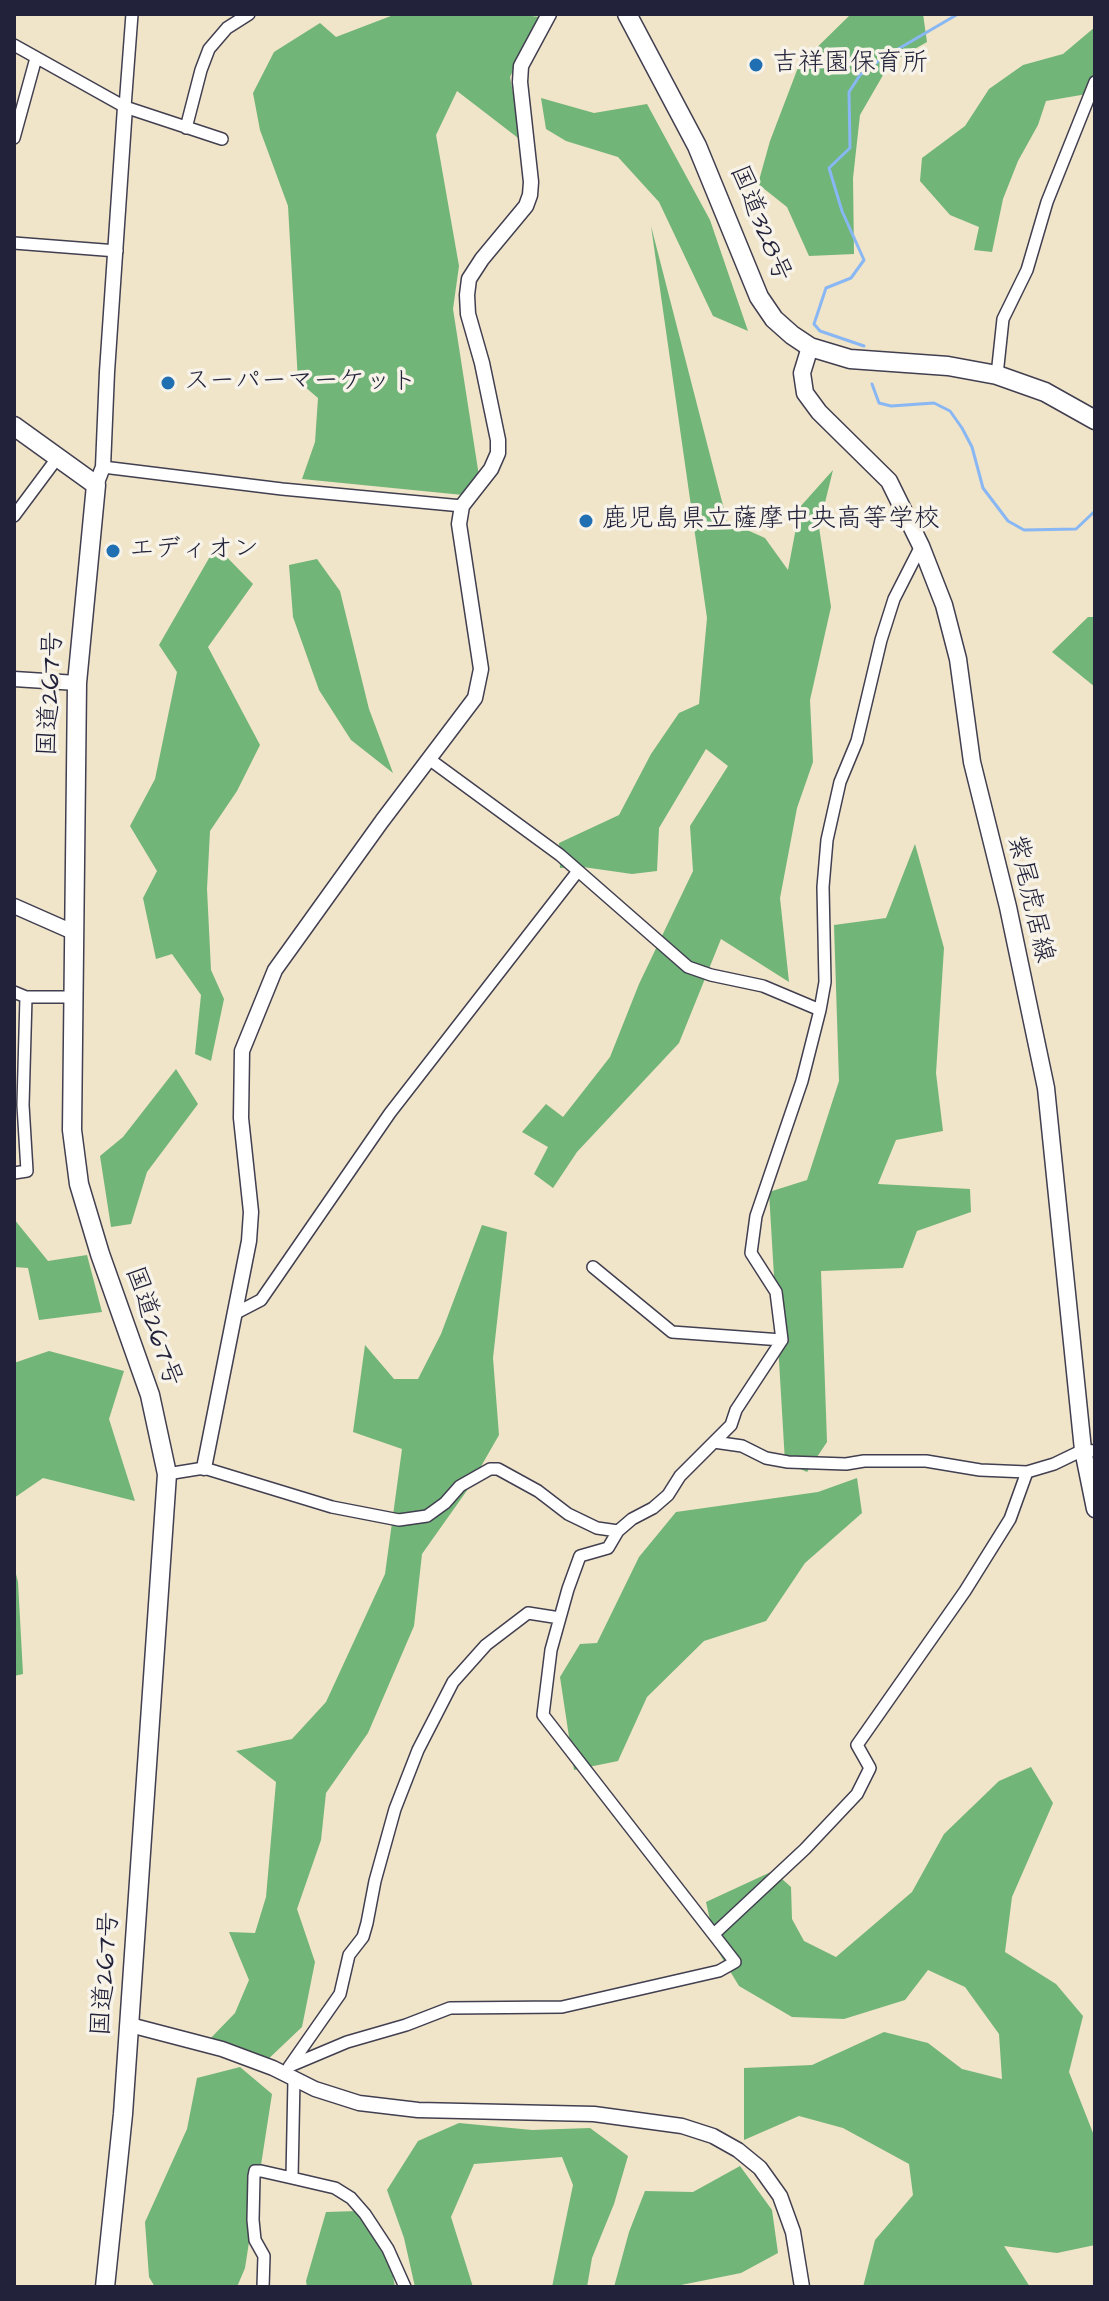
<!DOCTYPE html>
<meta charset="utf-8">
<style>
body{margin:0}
#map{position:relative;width:1109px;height:2301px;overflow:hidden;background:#f0e4c9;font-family:"Architects Daughter",sans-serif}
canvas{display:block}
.frame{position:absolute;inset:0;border:16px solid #22223b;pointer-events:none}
</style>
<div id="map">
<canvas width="1109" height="2301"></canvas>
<div class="frame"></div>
</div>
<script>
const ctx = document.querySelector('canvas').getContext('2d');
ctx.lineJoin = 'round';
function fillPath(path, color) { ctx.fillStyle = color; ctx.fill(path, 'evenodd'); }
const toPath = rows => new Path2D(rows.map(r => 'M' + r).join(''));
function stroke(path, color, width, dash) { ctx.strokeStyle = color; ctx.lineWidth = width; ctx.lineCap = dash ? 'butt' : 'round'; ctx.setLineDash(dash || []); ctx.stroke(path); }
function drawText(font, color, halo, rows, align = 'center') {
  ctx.font = font + ' "Architects Daughter","Klee One",sans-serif'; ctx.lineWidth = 7; ctx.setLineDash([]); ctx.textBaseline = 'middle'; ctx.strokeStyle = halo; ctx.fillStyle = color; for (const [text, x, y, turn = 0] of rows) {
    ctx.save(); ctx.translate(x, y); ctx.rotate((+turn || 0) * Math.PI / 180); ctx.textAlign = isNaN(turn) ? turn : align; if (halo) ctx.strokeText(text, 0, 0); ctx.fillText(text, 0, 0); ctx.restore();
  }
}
fillPath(toPath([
 [396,14,513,14,540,17,510,77,522,141,457,91,436,135,459,266,453,309,479,476,463,495,302,479,315,442,318,398,298,381,288,206,260,130,253,93,274,52,320,23,336,37],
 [851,14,923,14,927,42,890,63,860,115,853,178,854,254,809,256,787,207,758,184,770,141,799,65],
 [1095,27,1095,84,1087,94,1046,101,1038,125,1018,161,1003,199,992,252,974,250,979,227,950,215,920,181,922,158,965,126,989,89,1023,65,1063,54],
 [541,98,594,113,647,104,710,220,748,331,713,316,659,202,618,157,566,141,546,129],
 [651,226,727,521,765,538,788,570,800,507,833,470,819,527,831,607,810,700,813,762,797,808,780,898,789,982,721,939,679,1043,577,1152,553,1188,534,1174,548,1147,522,1132,546,1104,563,1117,610,1057,639,984,693,871,690,826,728,766,706,749,659,828,657,871,632,874,583,867,560,868,559,843,619,815,651,754,679,713,699,704,707,618],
 [216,546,253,584,208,647,260,745,237,791,210,831,207,889,211,970,224,999,211,1061,195,1054,201,995,172,954,156,959,143,898,157,871,130,826,155,779,177,672,159,645],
 [317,559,340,591,369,709,393,773,351,740,319,690,293,617,289,565],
 [1088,617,1095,617,1095,687,1052,652],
 [915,844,944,948,936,1073,943,1131,896,1140,878,1184,970,1189,971,1212,917,1231,903,1268,821,1271,827,1442,807,1472,785,1462,769,1192,807,1180,839,1081,834,925,886,918],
 [176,1069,198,1104,147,1172,131,1224,111,1227,100,1156,123,1137],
 [14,1219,48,1261,87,1255,102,1312,39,1320,28,1268,14,1267],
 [482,1225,507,1232,493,1358,499,1435,468,1489,422,1554,414,1626,368,1733,326,1793,321,1840,297,1909,315,1962,302,2027,263,2064,207,2042,235,2013,249,1980,229,1932,255,1933,266,1897,276,1782,236,1751,292,1739,326,1702,385,1574,402,1449,353,1432,365,1345,394,1379,418,1379,441,1334],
 [49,1351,124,1371,109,1419,135,1501,43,1478,14,1498,14,1363],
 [857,1478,862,1513,805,1563,766,1621,704,1641,647,1697,618,1761,574,1770,560,1677,580,1644,597,1643,639,1557,676,1512,818,1492],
 [14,1566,18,1582,23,1674,14,1676],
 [1031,1767,1053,1803,1012,1897,1005,1952,1056,1984,1083,2016,1069,2072,1095,2138,1095,2245,1057,2253,1004,2246,1030,2287,863,2287,875,2240,913,2195,909,2164,843,2128,799,2116,744,2140,744,2068,812,2065,884,2032,928,2043,962,2069,1002,2079,999,2034,965,1987,928,1970,905,2000,844,2019,792,2017,739,1986,716,1948,706,1902,773,1871,791,1887,792,1919,804,1941,836,1957,912,1892,944,1834,999,1781],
 [240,2067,272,2094,245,2268,237,2287,155,2287,149,2277,145,2222,187,2129,197,2078],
 [459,2123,532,2130,590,2128,628,2156,614,2204,592,2258,587,2287,552,2287,573,2185,562,2157,474,2164,451,2217,473,2287,415,2287,404,2238,387,2190,418,2141],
 [740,2166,772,2210,778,2253,741,2273,681,2285,681,2287,614,2287,629,2232,645,2191,693,2192],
 [358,2211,391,2265,395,2287,307,2287,306,2281,326,2212]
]), '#72b578');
stroke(toPath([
 [864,346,820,331,814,324,826,288,851,278,864,260,842,211,829,168,850,148,849,92,860,75,881,59,958,14],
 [872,384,879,403,891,406,934,403,950,411,962,428,972,447,983,488,1008,521,1024,530,1076,529,1095,511]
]), '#88b7f3', 3);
const minor = toPath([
 [14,45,125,107,222,139],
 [125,107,132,14],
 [186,128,201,70,209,49,227,28,249,14],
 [14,138,36,58],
 [14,243,117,251],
 [997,375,1003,319,1027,270,1047,202,1095,82],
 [103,467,282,489,462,506],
 [14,516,58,457],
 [429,759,560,855,688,967,711,975,763,986,820,1010],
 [14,992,26,997,72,997],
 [14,1173,27,1171,23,1105,26,997],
 [593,1267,672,1332,782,1340],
 [234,1314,261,1300,390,1113,578,871],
 [714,1442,742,1446,766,1458,788,1462,846,1464,864,1461,926,1461,980,1470,1027,1472,1054,1464,1083,1450,1095,1451],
 [167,1474,204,1468,332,1507,399,1520,427,1516,445,1503,460,1486,490,1469,498,1469,538,1491,568,1514,597,1528,618,1531,632,1519,653,1508,668,1495,680,1476,731,1425,736,1410,782,1340,776,1292,751,1253,756,1216,802,1081,820,1010,825,982,823,887,827,840,840,782,857,741,881,640,894,599,921,546],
 [714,1934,805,1849,857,1794,870,1768,857,1745,965,1591,1010,1519,1027,1472],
 [290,2066,347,2042,406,2025,450,2008,562,2007,719,1971,735,1962,543,1715,551,1650,568,1589,580,1556,608,1548,618,1531],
 [289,2067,340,1994,349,1955,363,1937,367,1923,375,1881,395,1809,418,1750,453,1682,486,1645,528,1613,560,1618],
 [294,2079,292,2178,335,2188,351,2198,365,2214,388,2249,405,2287],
 [263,2287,264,2256,255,2240,253,2220,254,2176,255,2171,261,2171,292,2178]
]);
const tertiary = toPath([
 [96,485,103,467,107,372,125,107],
 [14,679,77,683],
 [14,906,73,932],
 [204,1468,249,1241,251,1212,241,1118,242,1051,275,970,382,821,475,698,481,669,459,524,462,506,491,469,498,453,498,440,482,363,468,314,467,295,469,279,482,259,526,206,530,195,531,182,520,82,521,66,549,14],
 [130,2025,222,2049,273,2068,315,2089,359,2103,418,2110,594,2114,682,2126,713,2136,738,2150,760,2168,780,2196,793,2232,802,2287]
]);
const secondary = toPath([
 [810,347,802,373,805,393,819,412,889,481,921,546,944,605,958,659,972,762,1008,907,1046,1088,1083,1450,1095,1509]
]);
const trunk = toPath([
 [627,14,697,146,759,297,774,319,792,335,810,347,850,359,948,366,997,375,1045,392,1095,420],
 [14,426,96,485,77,683,72,1130,79,1184,100,1254,150,1395,167,1474,123,2114,105,2287]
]);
stroke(minor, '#413f50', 14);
stroke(tertiary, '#413f50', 17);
stroke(secondary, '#413f50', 19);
stroke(trunk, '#413f50', 21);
stroke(minor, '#fff', 11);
stroke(tertiary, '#fff', 14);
stroke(secondary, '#fff', 16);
stroke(trunk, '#fff', 18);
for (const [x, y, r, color] of [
 [756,65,8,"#1f6fb2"],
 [168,383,8,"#1f6fb2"],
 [586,521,8,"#1f6fb2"],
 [113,551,8,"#1f6fb2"]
]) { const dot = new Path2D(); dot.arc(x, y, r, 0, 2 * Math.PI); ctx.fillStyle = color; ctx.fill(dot); stroke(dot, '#f7f3e8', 3); }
drawText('26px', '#22223b', '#f7f3e8', [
 ["吉祥園保育所",772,65],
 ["スーパーマーケット",184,383],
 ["鹿児島県立薩摩中央高等学校",602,521],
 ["エディオン",129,551]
], 'left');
drawText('26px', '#22223b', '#f7f3e8', [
 ["国道328号",759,224,68],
 ["国道267号",52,694,-87],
 ["紫尾虎居線",1029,899,77],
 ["国道267号",152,1327,71],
 ["国道267号",107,1974,-86]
]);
</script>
